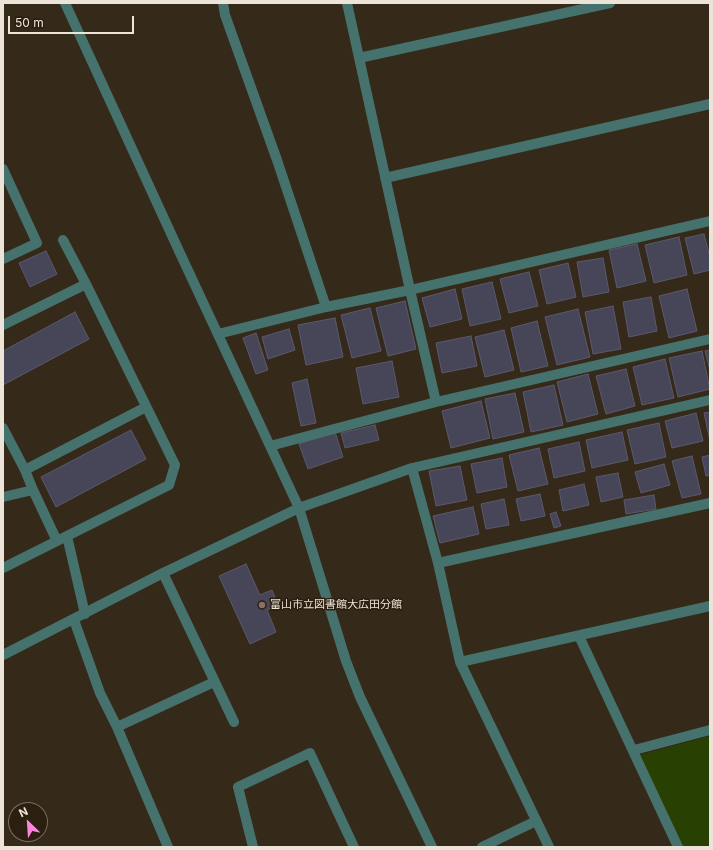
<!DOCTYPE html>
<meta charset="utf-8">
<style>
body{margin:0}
#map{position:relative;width:713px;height:850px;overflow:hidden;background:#352919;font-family:Inter,sans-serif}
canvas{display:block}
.frame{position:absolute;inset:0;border:4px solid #ece3d9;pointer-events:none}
.north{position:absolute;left:8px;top:802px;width:40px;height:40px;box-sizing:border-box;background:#2b1f0f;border:1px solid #786d60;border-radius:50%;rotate:335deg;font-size:11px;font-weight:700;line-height:16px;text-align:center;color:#ece3d9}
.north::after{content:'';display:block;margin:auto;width:14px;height:18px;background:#fe86e0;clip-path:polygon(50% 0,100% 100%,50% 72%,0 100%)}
.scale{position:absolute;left:8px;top:16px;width:126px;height:18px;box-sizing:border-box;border:2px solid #ece3d9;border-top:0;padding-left:5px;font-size:12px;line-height:14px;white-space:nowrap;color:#ece3d9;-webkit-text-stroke:3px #2b1f0f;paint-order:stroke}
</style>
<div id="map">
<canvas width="713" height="850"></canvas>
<div class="frame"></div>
<div class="north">N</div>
<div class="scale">50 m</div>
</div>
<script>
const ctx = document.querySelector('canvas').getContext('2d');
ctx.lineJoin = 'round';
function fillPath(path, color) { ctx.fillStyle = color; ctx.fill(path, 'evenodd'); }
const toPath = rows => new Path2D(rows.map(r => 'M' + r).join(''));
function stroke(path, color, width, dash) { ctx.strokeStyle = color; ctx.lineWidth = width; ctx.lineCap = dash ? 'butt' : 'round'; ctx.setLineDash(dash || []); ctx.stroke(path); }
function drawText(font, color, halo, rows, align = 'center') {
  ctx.font = font + ' Inter,"Noto Sans JP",sans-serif'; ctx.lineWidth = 3; ctx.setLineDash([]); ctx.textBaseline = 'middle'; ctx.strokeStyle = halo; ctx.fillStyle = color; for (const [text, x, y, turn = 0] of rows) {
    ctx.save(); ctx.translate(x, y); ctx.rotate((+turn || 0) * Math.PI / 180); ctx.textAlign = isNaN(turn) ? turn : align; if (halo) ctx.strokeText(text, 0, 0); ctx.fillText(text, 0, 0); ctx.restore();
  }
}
fillPath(toPath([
 [710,736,710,847,683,847,640,755]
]), '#284103');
const building = toPath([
 [704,234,710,257,710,270,694,274,685,238,704,234],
 [679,237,687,275,654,283,645,245,679,237],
 [637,244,646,281,617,288,609,250,637,244],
 [46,251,57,274,30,287,19,263,46,251],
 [603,258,609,292,583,297,577,262,603,258],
 [568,263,576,297,547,304,539,270,568,263],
 [529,272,538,306,509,313,500,279,529,272],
 [492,282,501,319,470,326,462,289,492,282],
 [455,289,462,319,430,327,422,298,455,289],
 [687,289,697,331,669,338,659,296,687,289],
 [651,297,657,331,629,337,623,302,651,297],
 [405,301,416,349,388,356,376,308,405,301],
 [613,306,621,349,593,354,585,312,613,306],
 [370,308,381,351,352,358,341,315,370,308],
 [578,309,590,357,557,365,545,317,578,309],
 [75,312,89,339,3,385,3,351,75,312],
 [335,318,343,357,306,365,298,325,335,318],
 [537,321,548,366,521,372,511,328,537,321],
 [289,329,295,350,268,359,262,337,289,329],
 [504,330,514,370,485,377,475,337,504,330],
 [256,333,268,370,256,374,243,338,256,333],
 [471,336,477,366,442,373,436,343,471,336],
 [710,350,710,371,705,351,710,350],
 [702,351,710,389,678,397,669,358,702,351],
 [665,359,674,398,642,405,633,367,665,359],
 [392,361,399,397,363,404,356,368,392,361],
 [626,369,635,406,606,414,596,376,626,369],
 [588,374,598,414,567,422,557,382,588,374],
 [307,379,316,423,301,426,292,383,307,379],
 [554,385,563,425,531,432,523,392,554,385],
 [515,393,524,432,493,439,485,399,515,393],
 [481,401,490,438,451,448,442,411,481,401],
 [710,412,710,441,704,413,710,412],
 [696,413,703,441,672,448,665,421,696,413],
 [659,423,666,457,635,464,627,430,659,423],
 [375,425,379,440,345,448,341,433,375,425],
 [131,430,146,459,56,507,41,477,131,430],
 [335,432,343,457,308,469,299,444,335,432],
 [622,432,628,460,592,468,586,440,622,432],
 [579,442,585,471,554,478,548,449,579,442],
 [539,448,548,484,518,491,509,455,539,448],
 [710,455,710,475,706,476,702,457,710,455],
 [692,456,701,494,682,498,672,461,692,456],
 [502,458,507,487,477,493,471,464,502,458],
 [664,464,670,485,641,493,635,472,664,464],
 [460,466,467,500,436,506,429,471,460,466],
 [618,473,623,497,601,502,596,477,618,473],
 [584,484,589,505,563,511,559,490,584,484],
 [540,494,545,516,521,521,516,499,540,494],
 [654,495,656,509,626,514,624,500,654,495],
 [504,499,509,525,486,529,481,504,504,499],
 [473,507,479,534,440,543,433,516,473,507],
 [556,512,561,526,554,528,550,514,556,512],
 [246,564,260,595,272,590,278,605,267,610,276,632,250,644,219,576,246,564]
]);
fillPath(building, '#474558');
stroke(building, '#5b596d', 1);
stroke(toPath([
 [65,3,179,251,299,508,346,661,360,697,432,847],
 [223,3,225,15,277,160,326,307],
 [359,58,610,3],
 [3,169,37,243,3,259],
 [385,178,710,104],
 [3,325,86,284,63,240],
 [218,334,326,307,410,290,710,221],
 [436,402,710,339],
 [3,428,25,470,33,490],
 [270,446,436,402,410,290,347,3],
 [412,468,438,563,460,662,549,847],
 [25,470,146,407],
 [3,497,33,490,57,541],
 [67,536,85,614],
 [438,563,710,503],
 [3,568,169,485,175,465,86,284],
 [163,573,234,722],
 [74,620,100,693,117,727,168,847],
 [579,636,678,847],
 [3,655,163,573,299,508,412,468,710,400],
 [460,662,710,606],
 [117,727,214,682],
 [634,750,710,730],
 [253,847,238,787,310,753,354,847],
 [482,847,536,821]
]), '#46726d', 10);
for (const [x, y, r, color] of [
 [262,605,4,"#8d6e63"]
]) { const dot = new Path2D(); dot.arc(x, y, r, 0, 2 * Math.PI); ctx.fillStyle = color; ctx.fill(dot); stroke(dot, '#2b1f0f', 1.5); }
drawText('11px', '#ece3d9', '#2b1f0f', [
 ["富山市立図書館大広田分館",270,605]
], 'left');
</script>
